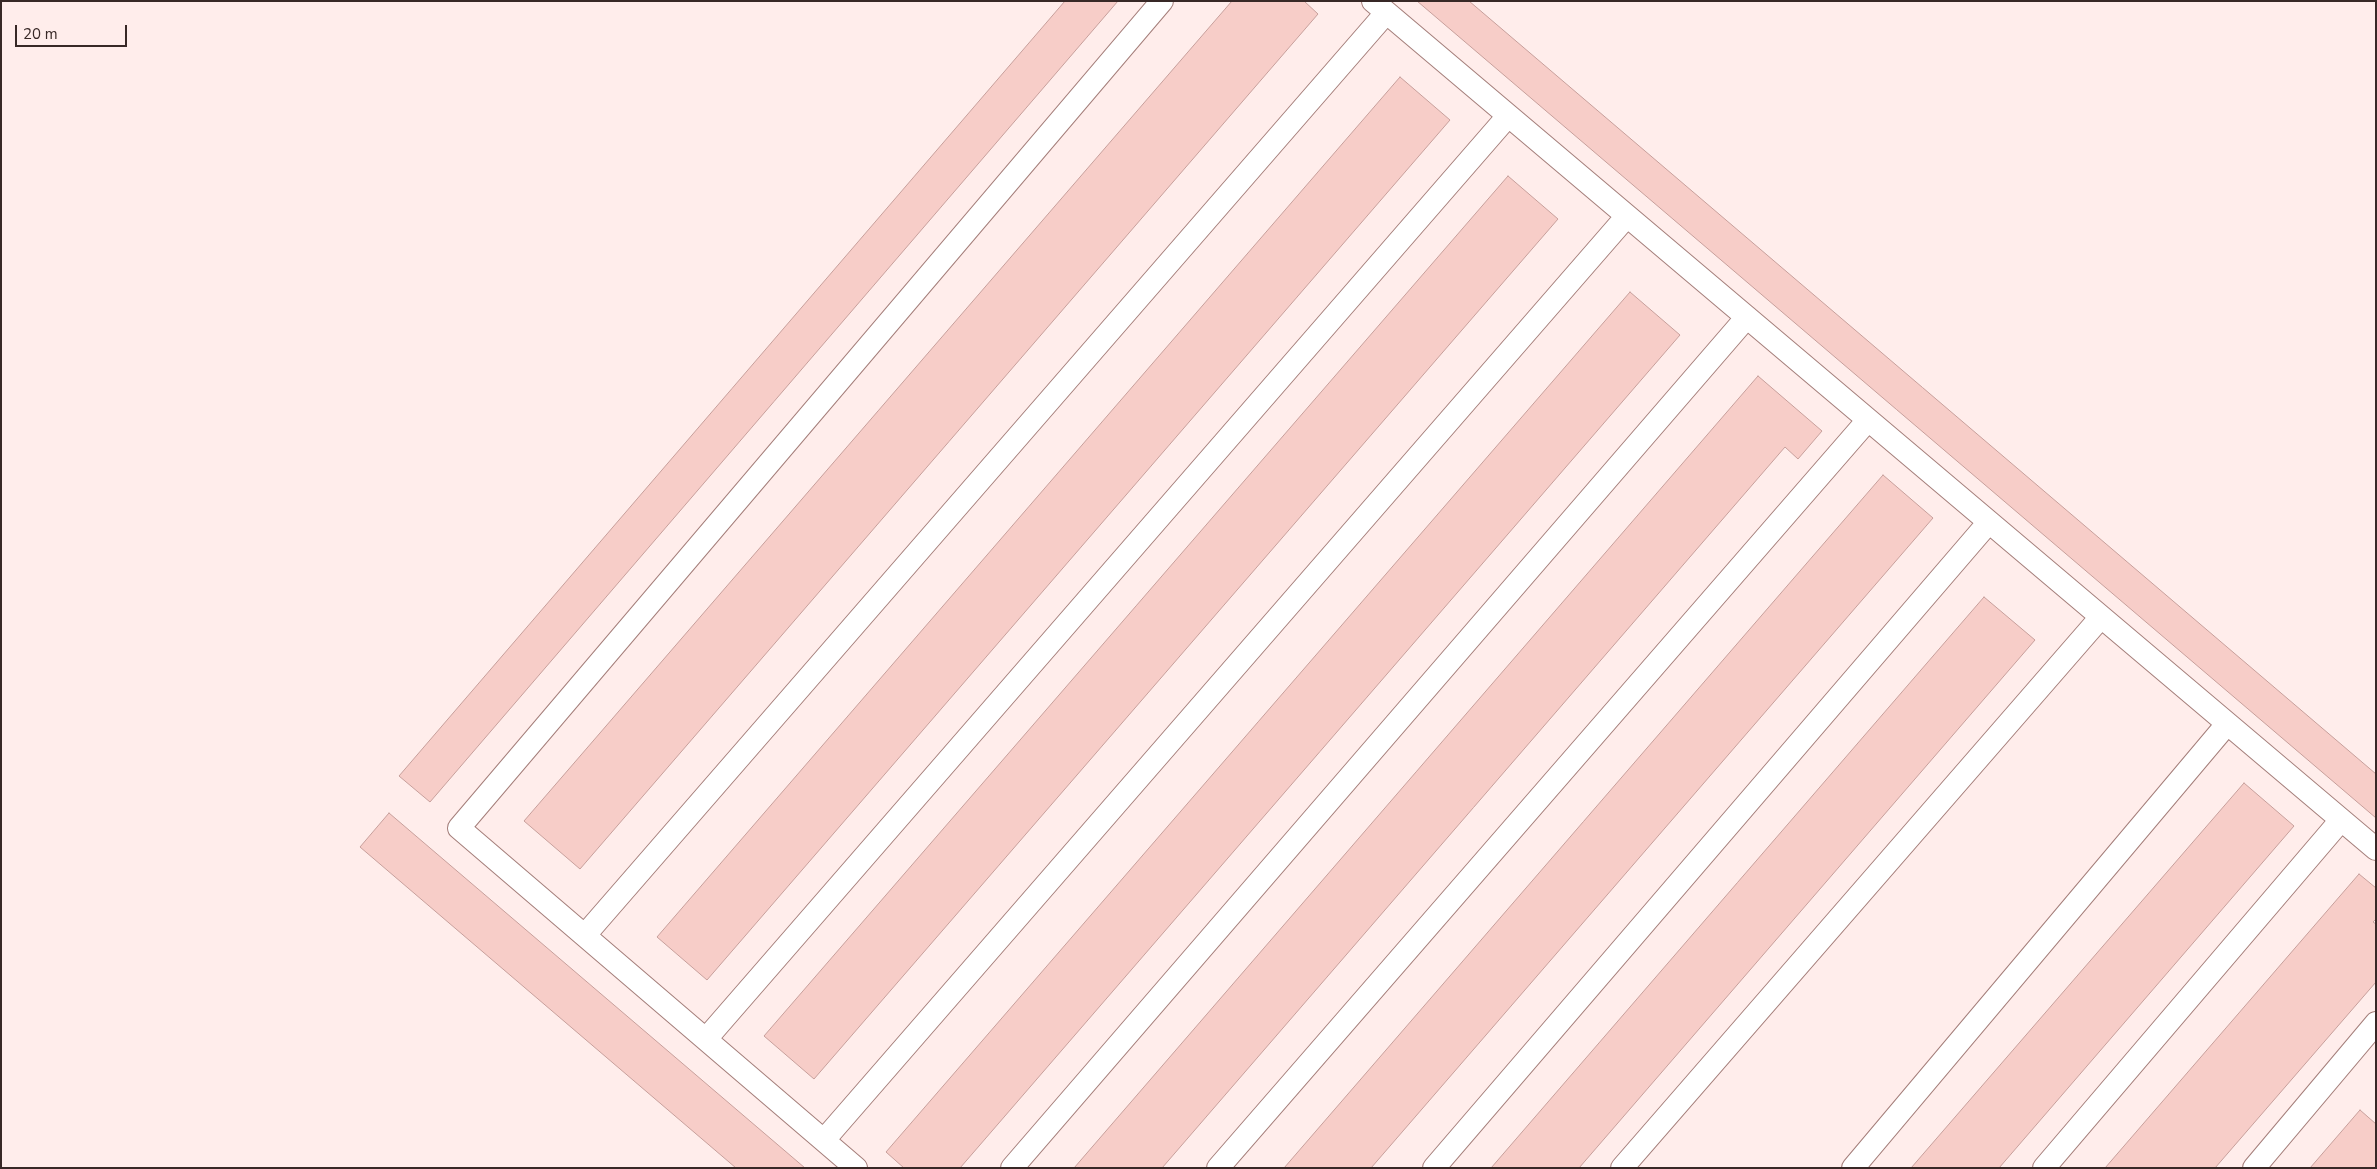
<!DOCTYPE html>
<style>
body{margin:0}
#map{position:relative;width:2377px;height:1169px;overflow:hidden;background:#ffedeb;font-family:"Nunito Sans",sans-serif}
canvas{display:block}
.frame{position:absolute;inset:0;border:2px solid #382826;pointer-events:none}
.scale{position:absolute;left:15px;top:25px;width:112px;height:22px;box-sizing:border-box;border:2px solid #382826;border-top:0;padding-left:6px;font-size:15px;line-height:18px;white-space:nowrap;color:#382826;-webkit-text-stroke:4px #ffedeb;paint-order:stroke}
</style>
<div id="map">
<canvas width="2377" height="1169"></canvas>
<div class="frame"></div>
<div class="scale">20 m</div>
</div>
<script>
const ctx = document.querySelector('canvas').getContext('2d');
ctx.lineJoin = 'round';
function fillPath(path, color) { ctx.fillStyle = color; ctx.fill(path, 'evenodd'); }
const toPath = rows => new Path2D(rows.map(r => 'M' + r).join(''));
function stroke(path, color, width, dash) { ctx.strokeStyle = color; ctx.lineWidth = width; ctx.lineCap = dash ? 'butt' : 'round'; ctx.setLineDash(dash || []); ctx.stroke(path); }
const building = toPath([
 [1065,1,1118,1,430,802,399,776,1065,1],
 [1232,1,1304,1,1318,14,580,869,524,821,1232,1],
 [1417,1,1469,1,2376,774,2376,818,1417,1],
 [1400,77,1450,120,707,980,657,937,1400,77],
 [1508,176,1558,219,814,1079,764,1036,1508,176],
 [1630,292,1680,335,960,1168,904,1168,886,1152,1630,292],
 [1758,376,1822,431,1798,459,1785,447,1162,1168,1074,1168,1758,376],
 [1883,475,1933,518,1371,1168,1284,1168,1883,475],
 [1984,597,2035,640,1579,1168,1491,1168,1984,597],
 [2244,783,2294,826,1999,1168,1911,1168,2244,783],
 [389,813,805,1168,736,1168,360,847,389,813],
 [2359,874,2376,888,2376,919,2373,922,2376,924,2376,982,2215,1168,2105,1168,2359,874],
 [2360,1110,2376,1124,2376,1168,2310,1168,2360,1110]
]);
fillPath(building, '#f7cdc8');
stroke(building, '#c79f9b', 1);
const service = toPath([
 [1373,1,2376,849],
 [585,935,1386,13],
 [706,1039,1508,116],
 [824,1140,1627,216],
 [856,1168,459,828,1162,1],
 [1012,1168,1747,317],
 [1218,1168,1868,420],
 [1434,1168,1989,522],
 [1622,1168,2101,617],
 [1853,1168,2227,724],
 [2044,1168,2341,820],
 [2254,1168,2376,1023]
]);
stroke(service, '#a47e7a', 24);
stroke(service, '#fff', 22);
</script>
